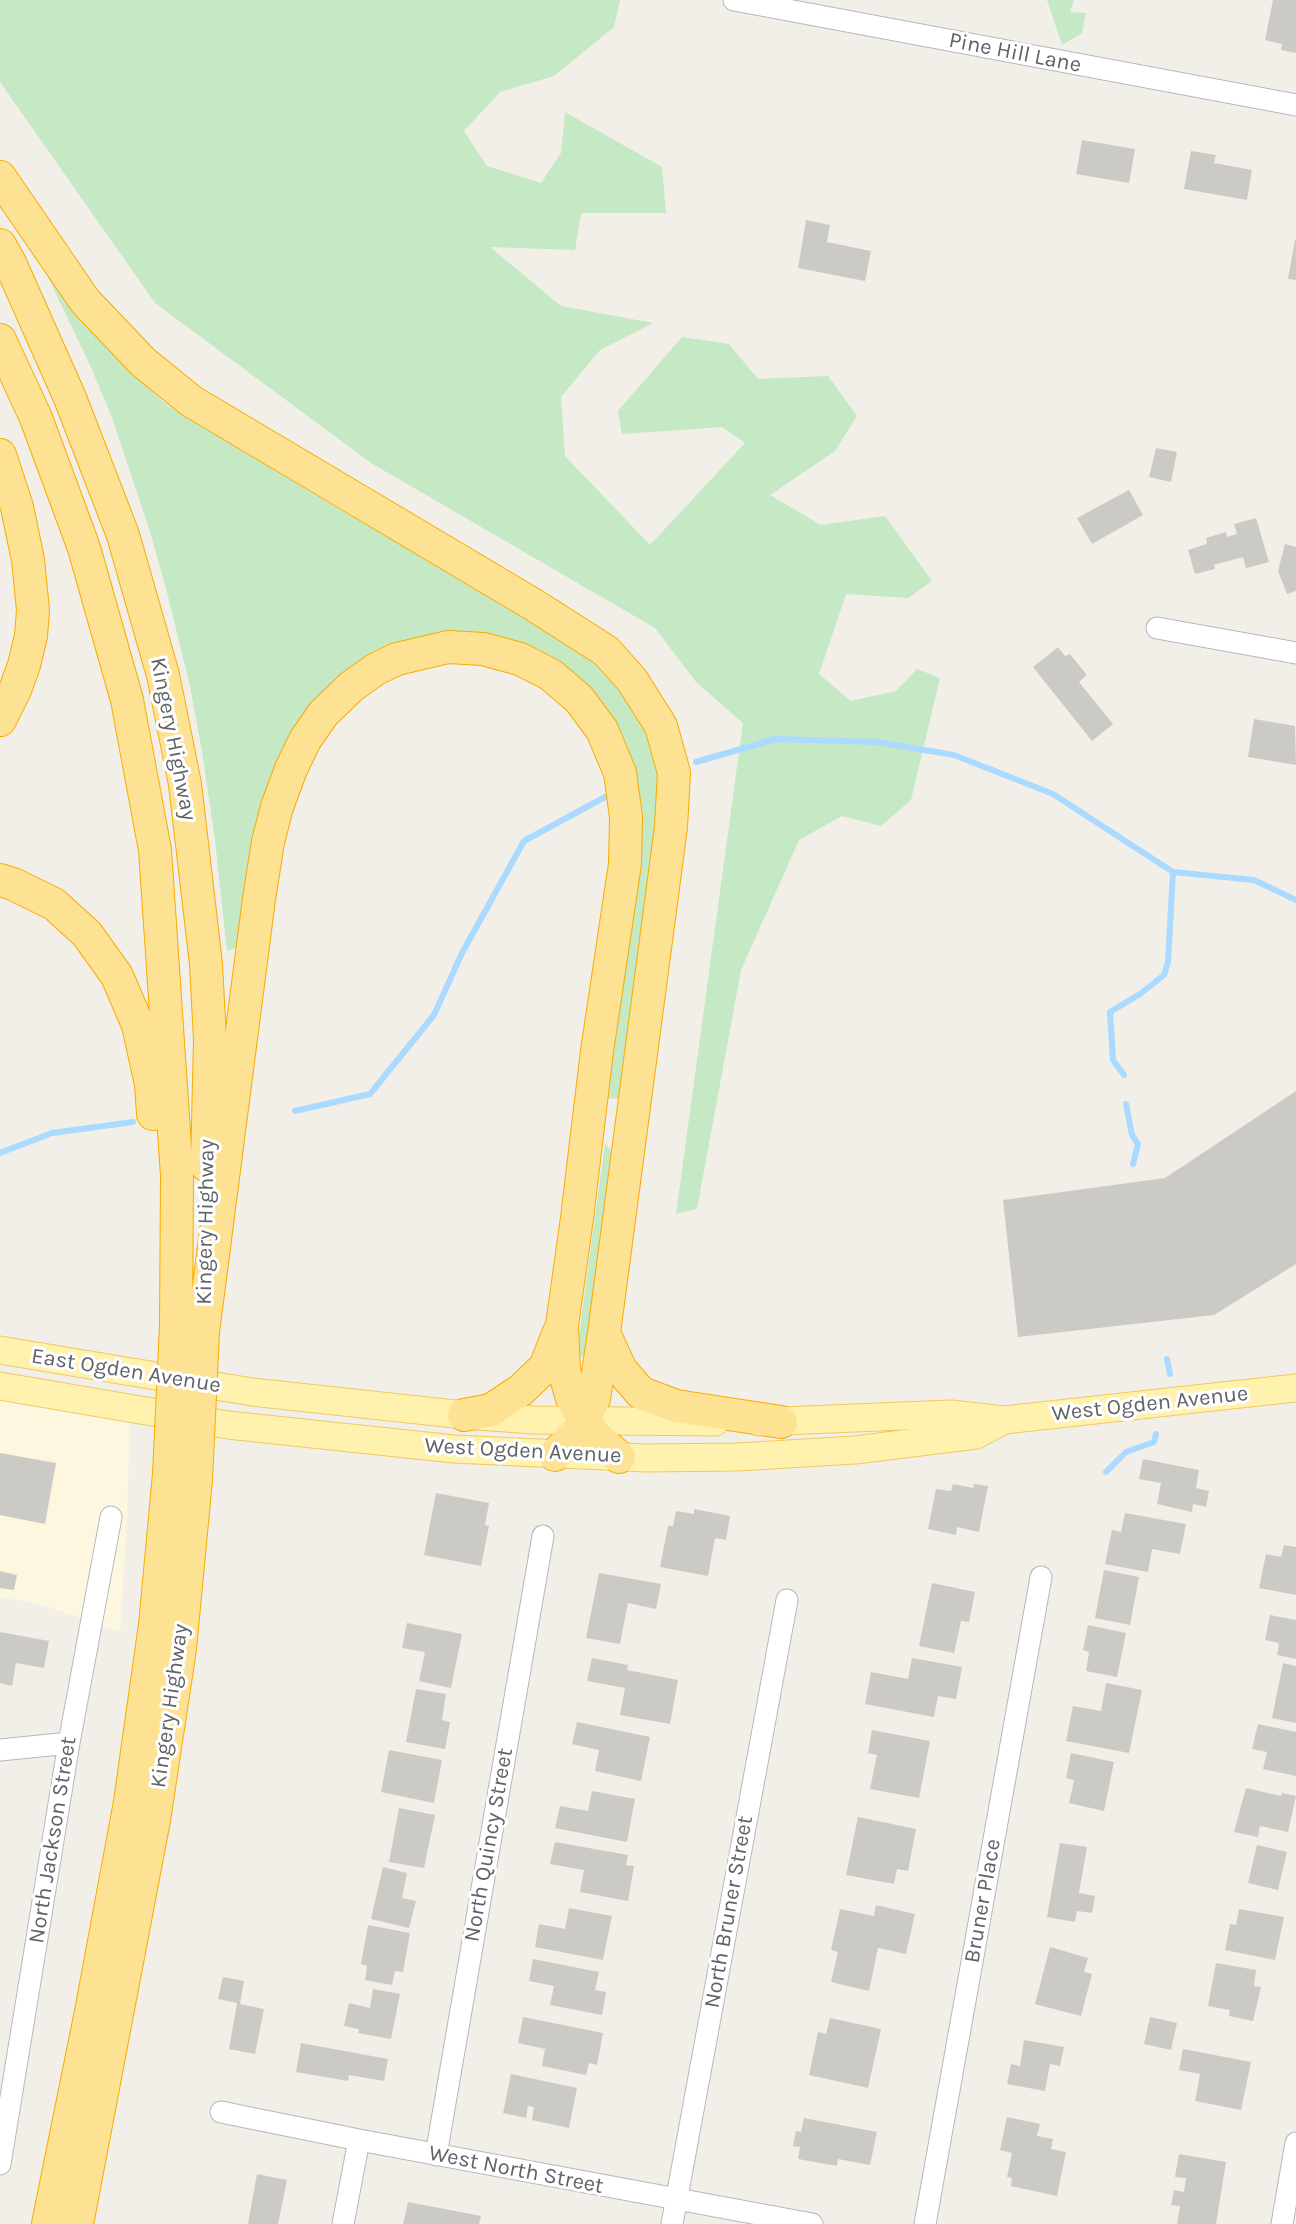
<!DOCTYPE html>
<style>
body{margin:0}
canvas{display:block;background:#f1efe8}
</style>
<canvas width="1296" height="2224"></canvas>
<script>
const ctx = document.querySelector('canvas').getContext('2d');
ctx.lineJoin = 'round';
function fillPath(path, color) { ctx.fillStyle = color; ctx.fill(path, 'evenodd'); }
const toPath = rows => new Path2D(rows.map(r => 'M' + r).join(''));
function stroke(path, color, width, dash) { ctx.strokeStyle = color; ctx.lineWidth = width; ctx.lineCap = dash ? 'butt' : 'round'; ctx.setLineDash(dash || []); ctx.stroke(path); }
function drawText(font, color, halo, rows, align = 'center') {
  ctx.font = font + ' Karla,sans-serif'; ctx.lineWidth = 6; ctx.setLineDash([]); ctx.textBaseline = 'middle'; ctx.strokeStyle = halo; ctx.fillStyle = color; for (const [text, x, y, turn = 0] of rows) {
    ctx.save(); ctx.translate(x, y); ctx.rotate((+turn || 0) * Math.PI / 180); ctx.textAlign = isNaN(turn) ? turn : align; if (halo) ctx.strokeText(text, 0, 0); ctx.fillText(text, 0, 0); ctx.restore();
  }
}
fillPath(toPath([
 [0,1399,130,1421,127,1520,120,1631,40,1604,0,1597]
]), '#fef7e0');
fillPath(toPath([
 [0,0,620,0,614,27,554,76,500,92,464,131,487,166,541,183,561,153,565,112,662,167,666,213,581,213,575,250,490,247,561,306,653,323,600,350,561,397,565,456,650,545,745,443,722,427,622,434,618,411,682,337,729,344,758,379,828,376,857,416,835,451,770,495,821,525,885,516,932,581,908,598,846,594,819,674,851,701,896,691,917,669,940,678,911,800,881,826,842,816,799,840,741,970,697,1209,676,1214,743,723,696,682,655,628,371,463,155,303,0,82],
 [1047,0,1074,0,1070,12,1086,13,1082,33,1062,45],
 [47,270,77,314,123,365,168,406,339,509,541,624,593,658,624,691,643,724,656,757,662,789,621,1098,607,1099,616,1022,638,872,643,812,635,780,598,702,436,635,284,748,263,798,249,858,238,947,227,951,215,840,202,751,190,686,167,592,151,535,111,415,90,365,45,271],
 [605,1143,615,1156,586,1356,576,1357]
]), '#c5e8c5');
stroke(toPath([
 [696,762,776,739,877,742,954,755,1053,794,1173,872,1254,880,1296,900],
 [1124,1075,1113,1060,1110,1012,1140,994,1164,975,1168,962,1173,872],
 [1126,1104,1132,1135,1138,1144,1133,1164],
 [295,1111,370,1094,434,1015,462,953,524,841,605,797],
 [0,1153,52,1133,133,1122],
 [1167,1359,1170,1374],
 [1106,1472,1126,1452,1154,1442,1156,1434]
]), '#aadaff', 6);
fillPath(toPath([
 [1273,0,1296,0,1296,53,1281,50,1282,44,1265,40],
 [1082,140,1135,149,1129,183,1076,174],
 [1191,151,1216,155,1214,163,1252,170,1247,200,1184,189],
 [806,220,830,225,827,242,871,251,865,281,798,268],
 [1295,240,1296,240,1296,280,1288,279],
 [1156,448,1177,452,1171,482,1149,477],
 [1129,490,1143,515,1092,544,1077,518],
 [1256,518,1269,562,1246,568,1243,557,1214,565,1215,569,1195,574,1188,550,1207,544,1206,538,1226,532,1227,537,1237,534,1234,524],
 [1285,544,1296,547,1296,591,1287,594,1278,571],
 [1058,647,1065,656,1070,654,1087,675,1079,682,1113,724,1092,741,1033,667],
 [1254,719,1295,726,1296,765,1248,757],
 [1296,1091,1296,1264,1214,1315,1018,1337,1003,1200,1165,1178],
 [0,1453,56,1463,45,1524,0,1515],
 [1143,1459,1199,1470,1196,1488,1209,1491,1206,1507,1193,1504,1192,1512,1157,1504,1161,1483,1139,1479],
 [953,1484,973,1488,974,1484,988,1486,979,1532,957,1527,956,1535,928,1529,936,1489,951,1491],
 [436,1493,489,1503,485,1525,489,1526,481,1566,424,1555],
 [694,1509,730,1516,726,1540,715,1538,708,1576,660,1567,668,1526,673,1526,676,1511,694,1514],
 [1125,1513,1186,1524,1180,1554,1152,1549,1148,1572,1105,1564,1112,1530,1121,1532],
 [1284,1545,1296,1547,1296,1595,1259,1588,1266,1554,1281,1557],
 [1104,1570,1139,1577,1130,1625,1095,1618],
 [0,1571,17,1575,14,1590,0,1588],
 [599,1573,661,1584,656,1609,628,1603,620,1644,586,1638],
 [932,1583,975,1592,969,1622,961,1621,954,1653,919,1646],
 [1270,1615,1296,1620,1296,1659,1277,1655,1279,1643,1265,1640],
 [407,1623,462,1634,451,1688,419,1681,425,1652,402,1648],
 [1088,1625,1126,1633,1117,1677,1086,1671,1089,1652,1083,1650],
 [0,1632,49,1641,44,1668,16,1663,12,1686,0,1683],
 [592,1658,628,1665,627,1670,678,1680,670,1724,620,1715,625,1688,587,1681],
 [912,1658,962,1667,956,1699,938,1696,934,1717,865,1704,871,1672,908,1679],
 [1283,1663,1296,1666,1296,1723,1272,1718],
 [1106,1683,1142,1690,1129,1753,1066,1741,1073,1706,1101,1711],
 [416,1689,446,1694,442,1720,450,1722,445,1749,406,1742],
 [577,1722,650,1737,641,1781,595,1771,599,1750,572,1744],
 [1258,1724,1296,1732,1296,1776,1263,1769,1267,1752,1252,1749],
 [872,1730,930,1741,919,1798,870,1789,877,1755,868,1753],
 [389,1750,442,1760,434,1803,381,1792],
 [1071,1753,1114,1762,1104,1811,1069,1803,1074,1780,1066,1778],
 [1246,1788,1281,1796,1282,1793,1296,1796,1288,1832,1260,1826,1258,1837,1234,1832],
 [592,1791,635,1799,627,1842,555,1828,560,1806,588,1811],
 [399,1808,435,1815,424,1868,389,1862],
 [858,1817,916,1829,908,1871,897,1869,894,1884,846,1875],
 [555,1842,628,1855,626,1865,634,1866,628,1901,580,1892,584,1870,550,1864],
 [1060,1843,1087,1847,1079,1893,1095,1896,1092,1913,1077,1911,1075,1922,1047,1917],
 [1257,1845,1287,1852,1278,1890,1248,1883],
 [383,1867,407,1873,402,1898,416,1901,409,1928,371,1919],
 [876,1905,915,1914,906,1954,878,1948,869,1991,831,1982,838,1952,831,1950,840,1909,874,1916],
 [569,1908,612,1916,603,1960,535,1947,539,1924,565,1929],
 [1239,1909,1284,1917,1275,1960,1225,1950,1230,1924,1236,1925],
 [368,1925,410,1933,403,1972,395,1971,392,1985,365,1980,367,1966,361,1964],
 [1050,1947,1088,1958,1084,1972,1092,1974,1081,2016,1035,2004],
 [533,1959,599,1972,595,1990,606,1992,602,2015,550,2005,554,1986,529,1981],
 [1216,1963,1256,1970,1254,1986,1261,1987,1253,2021,1229,2016,1230,2010,1208,2006],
 [223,1977,244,1981,240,2004,264,2009,255,2054,229,2049,237,2003,218,1999],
 [373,1989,400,1994,391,2039,358,2033,359,2029,344,2026,349,2003,370,2008],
 [523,2017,603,2033,597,2065,589,2063,586,2075,542,2066,545,2049,518,2043],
 [1150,2017,1177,2023,1171,2050,1144,2044],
 [830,2018,881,2029,868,2088,809,2075,818,2032,826,2034],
 [1024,2040,1064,2047,1060,2066,1050,2064,1045,2091,1007,2084,1011,2064,1020,2066],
 [301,2043,388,2059,384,2081,349,2075,348,2081,296,2072],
 [1183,2049,1251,2062,1241,2110,1195,2101,1200,2074,1179,2070],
 [511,2074,577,2088,569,2128,532,2120,534,2107,528,2106,526,2118,503,2113],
 [1007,2117,1040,2124,1037,2136,1053,2139,1051,2149,1066,2152,1057,2196,1011,2186,1012,2178,1007,2177,1012,2153,1000,2150],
 [804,2118,877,2132,870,2165,838,2159,837,2166,798,2159,800,2147,793,2146,796,2131,801,2132],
 [1179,2154,1226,2162,1216,2224,1177,2224,1180,2206,1171,2205,1174,2190,1184,2192,1186,2178,1175,2177],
 [257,2174,287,2180,278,2224,248,2224],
 [408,2202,481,2216,479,2224,403,2224]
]), '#cccac5');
const minor = toPath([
 [734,0,1296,105],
 [1157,628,1296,653],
 [0,1750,69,1743],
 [221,2112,359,2140,812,2224],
 [436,2155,543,1536],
 [0,2164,69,1743,111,1517],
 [343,2224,359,2140],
 [672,2224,787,1600],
 [925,2224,1041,1577],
 [1282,2224,1296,2143]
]);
const major = toPath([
 [0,1350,252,1392,464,1415,533,1420,715,1422],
 [0,1386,228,1425,454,1449,646,1458,737,1457,855,1450,976,1435,1004,1420],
 [759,1422,951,1414,1004,1420,1296,1388]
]);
const highway = toPath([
 [0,177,85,301,143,362,191,401,534,605,606,651,632,680,661,726,674,773,671,827,604,1333,594,1399,577,1432,555,1455],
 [0,245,10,263,70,398,123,535,163,675,185,784,206,964,210,1040,207,1166],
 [0,340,36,418,84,548,127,700,155,850,177,1176,176,1326],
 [0,455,17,507,28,560,33,610,31,636,24,665,15,690,0,720],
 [0,880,13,884,54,904,87,934,117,976,138,1025,151,1084,153,1114],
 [203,1332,259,899,268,842,277,807,291,769,305,740,323,714,352,686,376,669,397,659,448,647,483,649,520,659,551,675,579,699,602,730,620,773,626,817,625,864,597,1051,577,1218,562,1325,564,1370,572,1399,594,1435,619,1457],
 [604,1333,621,1370,641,1393,676,1406,781,1422],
 [464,1415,491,1410,521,1390,545,1367,559,1332],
 [48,2224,91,2012,130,1802,155,1625,169,1474],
 [77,2224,154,1820,180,1649,196,1480]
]);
stroke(minor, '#b5b8bc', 23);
stroke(major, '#f2c960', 29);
stroke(highway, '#f9ab00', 34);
stroke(minor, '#fff', 21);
stroke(major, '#fff2af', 27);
stroke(highway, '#fde293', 32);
const highwayBridge = toPath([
 [169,1474,176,1326],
 [196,1480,203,1332]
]);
stroke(highwayBridge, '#f9ab00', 34, []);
stroke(highwayBridge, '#fde293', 32);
drawText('22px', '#5f6368', '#fff', [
 ["Pine Hill Lane",1015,53,11],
 ["Kingery Highway",173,739,79],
 ["Kingery Highway",206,1222,-89],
 ["East Ogden Avenue",126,1371,9],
 ["West Ogden Avenue",1150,1404,-6],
 ["West Ogden Avenue",523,1451,3],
 ["Kingery Highway",170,1706,-82],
 ["North Jackson Street",53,1840,-81],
 ["North Quincy Street",489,1845,-80],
 ["Bruner Place",983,1901,-80],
 ["North Bruner Street",729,1912,-80],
 ["West North Street",516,2170,11]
]);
</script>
